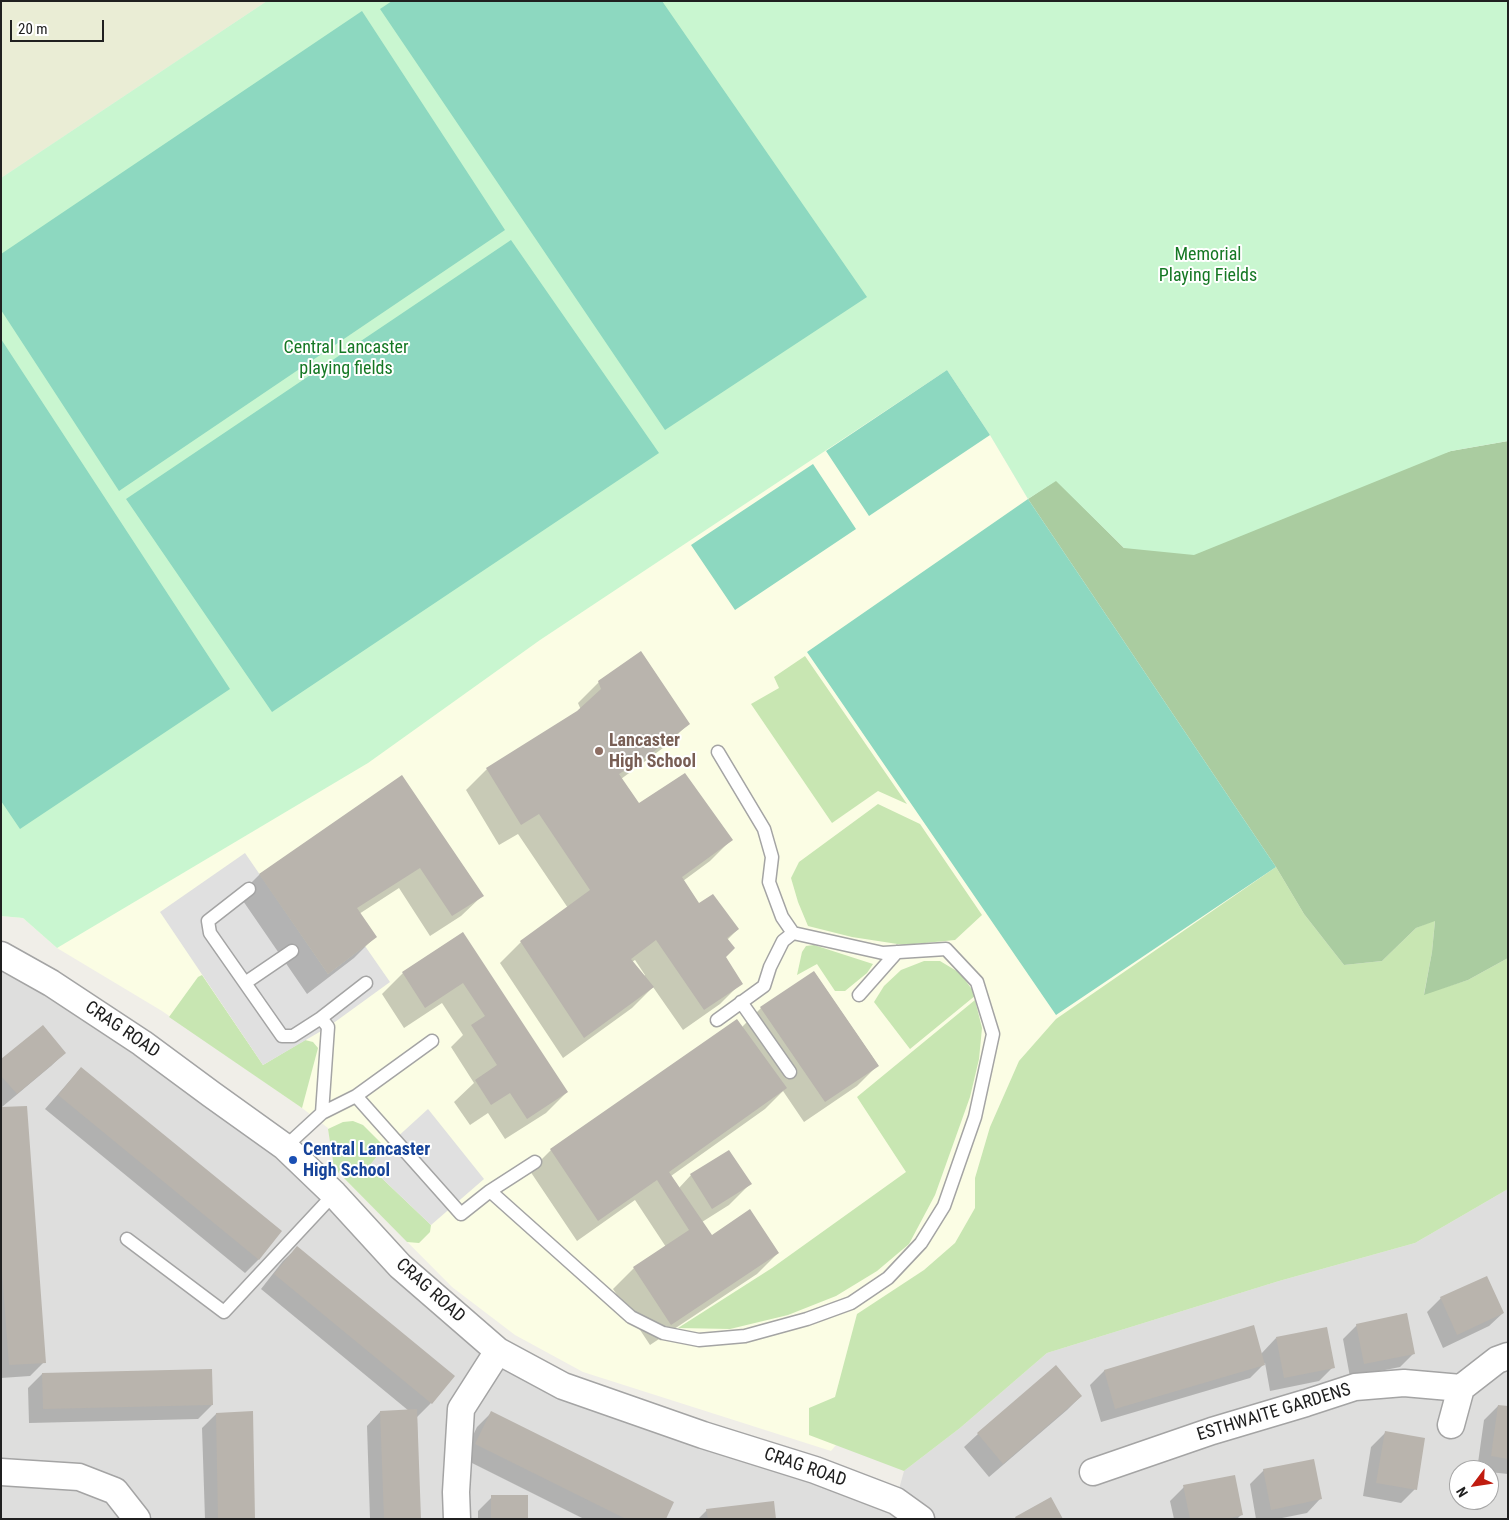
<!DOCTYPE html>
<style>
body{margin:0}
#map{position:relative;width:1509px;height:1520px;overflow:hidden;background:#f0eee8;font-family:"Roboto Condensed",sans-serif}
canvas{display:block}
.frame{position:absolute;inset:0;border:2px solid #202020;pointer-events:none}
.north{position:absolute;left:1449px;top:1460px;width:50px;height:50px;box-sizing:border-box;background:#fff;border:1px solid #a6a6a6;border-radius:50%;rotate:239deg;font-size:14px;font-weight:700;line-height:20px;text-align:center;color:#202020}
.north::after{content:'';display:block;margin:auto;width:18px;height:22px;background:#c01c10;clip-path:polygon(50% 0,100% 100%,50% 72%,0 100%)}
.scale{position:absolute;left:10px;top:20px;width:94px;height:22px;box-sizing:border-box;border:2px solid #202020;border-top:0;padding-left:6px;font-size:15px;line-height:18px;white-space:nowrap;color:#202020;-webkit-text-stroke:4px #fff;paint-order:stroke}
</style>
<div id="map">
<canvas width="1509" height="1520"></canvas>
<div class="frame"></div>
<div class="north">N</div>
<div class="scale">20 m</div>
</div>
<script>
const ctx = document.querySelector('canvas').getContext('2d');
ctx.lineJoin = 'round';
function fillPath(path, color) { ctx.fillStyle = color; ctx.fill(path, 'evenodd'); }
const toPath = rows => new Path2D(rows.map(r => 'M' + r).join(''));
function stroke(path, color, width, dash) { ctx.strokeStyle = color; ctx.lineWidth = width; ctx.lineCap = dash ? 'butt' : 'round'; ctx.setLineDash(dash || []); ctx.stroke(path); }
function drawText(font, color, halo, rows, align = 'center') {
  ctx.font = font + ' "Roboto Condensed",sans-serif'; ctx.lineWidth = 4; ctx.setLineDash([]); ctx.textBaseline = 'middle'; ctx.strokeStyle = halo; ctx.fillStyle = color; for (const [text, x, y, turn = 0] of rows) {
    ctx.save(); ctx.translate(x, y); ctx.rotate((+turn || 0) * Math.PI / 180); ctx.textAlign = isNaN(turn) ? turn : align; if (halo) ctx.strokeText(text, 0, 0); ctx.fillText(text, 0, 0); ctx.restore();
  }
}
fillPath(toPath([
 [1,955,315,1181,498,1351,896,1500,904,1471,960,1428,1047,1353,1279,1281,1415,1243,1508,1189,1508,1519,1,1519],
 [1459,1470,1489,1470,1489,1500,1459,1500]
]), '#dededd');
fillPath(toPath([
 [720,1,990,435,1028,499,1276,867,1304,914,1048,1191,831,1451,583,1372,515,1335,452,1287,334,1168,328,1128,302,1108,162,1011,57,948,23,918,1,916]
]), '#fbfde4');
fillPath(toPath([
 [1,1,267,1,1,178]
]), '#eaedd5');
fillPath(toPath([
 [805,656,907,804,878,791,832,823,751,704,779,688,774,677],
 [878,804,920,824,982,915,955,940,904,945,852,937,808,926,798,902,791,878,799,862],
 [1276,867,1304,914,1344,965,1382,961,1416,928,1435,920,1432,952,1424,994,1468,980,1508,958,1508,1189,1415,1243,1279,1281,1047,1353,960,1428,904,1471,809,1435,809,1408,835,1397,857,1314,924,1270,955,1243,975,1208,975,1178,990,1127,1019,1061,1056,1019],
 [814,945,873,964,867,973,845,991,835,991,817,964,797,975,802,952,806,946],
 [924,961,940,961,960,973,976,995,910,1049,874,1002,884,986,901,970],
 [202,975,263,1065,305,1040,313,1042,318,1048,302,1108,169,1017,198,977],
 [975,1000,982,1028,979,1059,970,1097,935,1195,909,1244,877,1271,836,1296,788,1315,730,1329,678,1328,772,1268,906,1172,857,1097],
 [353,1121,363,1125,382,1144,382,1151,369,1166,431,1225,430,1232,419,1243,407,1242,334,1168,328,1129,343,1122]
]), '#c8e6b2');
fillPath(toPath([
 [1508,441,1508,958,1468,980,1424,995,1432,952,1435,921,1416,928,1382,961,1344,965,1304,914,1276,867,1028,499,1056,480,1124,548,1451,451]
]), '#aacca0');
fillPath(toPath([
 [267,1,1508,1,1508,441,1451,451,1194,555,1124,548,1056,481,1028,499,990,435,947,370,540,640,368,763,57,948,23,918,1,916,1,178]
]), '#c9f6d0');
fillPath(toPath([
 [392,1,662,1,867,297,665,430,380,9],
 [362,11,505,230,119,491,1,310,1,254],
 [511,240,659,453,272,712,126,499],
 [1,339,230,689,20,829,1,801],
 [947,370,990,435,869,516,826,451],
 [813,464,856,529,735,610,691,545],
 [1028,499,1276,867,1056,1015,807,652]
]), '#8dd8c0');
fillPath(toPath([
 [245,853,328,974,365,946,390,982,328,1027,263,1065,160,912],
 [428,1109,484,1179,431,1225,369,1166,382,1151]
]), '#e0e0e0');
fillPath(toPath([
 [599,682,688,724,667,745,621,779,638,805,731,840,710,861,683,881,699,905,738,929,727,940,724,956,741,983,720,1004,683,1030,653,987,632,1008,563,1058,500,963,521,942,568,908,518,834,499,845,466,790,487,769,581,710,578,703],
 [635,960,645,975,644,976,632,962],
 [402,777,482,896,461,916,430,936,399,888,359,914,375,937,354,958,307,994,239,895,259,875],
 [463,934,567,1092,546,1113,505,1139,488,1113,470,1125,454,1102,474,1083,451,1047,463,1035,442,1003,404,1028,382,994,403,973],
 [814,972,878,1065,857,1086,804,1122,783,1091,765,1109,671,1176,679,1188,691,1175,750,1184,729,1205,702,1222,711,1236,778,1253,757,1274,650,1345,613,1289,634,1268,666,1247,635,1200,577,1241,530,1171,551,1150,741,1028,761,1008],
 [64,1053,51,1066,2,1107,1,1106,1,1061],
 [81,1068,259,1259,245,1273,45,1109],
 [1,1109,44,1362,30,1376,1,1378],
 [297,1248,453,1376,431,1403,417,1417,419,1519,370,1519,367,1426,380,1412,409,1411,261,1289,283,1261],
 [1441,1298,1503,1313,1489,1326,1443,1348,1427,1312],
 [1357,1325,1414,1353,1400,1367,1350,1377,1343,1339],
 [1276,1338,1333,1367,1319,1381,1270,1391,1265,1363,1250,1378,1101,1422,1090,1385,1104,1371,1261,1354],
 [42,1374,212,1405,198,1419,29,1423,28,1388],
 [1081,1396,1067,1410,989,1477,964,1447,978,1434],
 [1498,1406,1508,1408,1508,1474,1489,1472,1489,1470,1477,1470,1484,1420],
 [491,1413,665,1519,584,1519,462,1458,477,1427],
 [216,1414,253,1519,205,1519,202,1428],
 [1385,1433,1415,1489,1401,1503,1363,1496,1371,1447],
 [1264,1470,1320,1499,1307,1513,1277,1519,1256,1519,1250,1484],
 [1184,1487,1241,1515,1237,1519,1174,1519,1170,1501],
 [492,1497,527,1519,478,1519,478,1511],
 [707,1510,775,1519,698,1519]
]), '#0003');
fillPath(toPath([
 [641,651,690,724,649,755,619,774,639,803,685,773,733,840,682,877,699,903,713,894,739,929,727,938,735,948,726,957,743,984,704,1010,656,940,631,959,654,987,584,1038,520,941,590,890,539,814,521,825,486,768,577,711,601,689,598,681],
 [402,775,484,896,452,916,420,868,357,908,377,937,328,974,259,874],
 [463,932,568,1092,527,1119,510,1093,491,1105,475,1080,497,1065,471,1025,485,1016,463,983,425,1008,402,972],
 [814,971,879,1066,825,1102,760,1007],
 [737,1019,787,1088,669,1172,712,1235,750,1209,779,1253,671,1325,633,1267,689,1230,657,1180,598,1221,550,1149],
 [43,1025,66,1053,17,1094,1,1076,1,1059],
 [81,1067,282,1231,259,1260,58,1095],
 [27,1106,46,1363,9,1365,1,1259,1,1107],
 [729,1150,752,1184,712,1209,690,1174],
 [297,1246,455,1376,432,1404,274,1274],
 [1487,1276,1504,1313,1457,1335,1440,1297],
 [1407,1313,1415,1354,1364,1364,1356,1324],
 [1254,1325,1265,1365,1115,1409,1104,1370],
 [1327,1327,1335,1368,1284,1378,1276,1337],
 [1056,1365,1082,1396,1003,1464,977,1433],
 [212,1369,213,1405,43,1409,42,1373],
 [1498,1405,1508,1406,1508,1459,1491,1456],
 [417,1409,421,1519,384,1519,380,1411],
 [253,1411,255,1519,218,1519,216,1413],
 [491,1411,674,1502,666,1519,626,1519,475,1444],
 [1385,1431,1425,1438,1417,1490,1376,1483],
 [1314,1459,1322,1499,1271,1510,1263,1469],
 [1235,1475,1243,1515,1226,1519,1190,1519,1183,1485],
 [491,1495,528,1495,528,1519,491,1519],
 [1051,1497,1063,1519,1016,1519,1015,1517],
 [774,1501,776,1519,708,1519,706,1509]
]), '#b9b4ad');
const service = toPath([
 [718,752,764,829,772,857,769,882,782,917,793,933],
 [249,889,208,921,210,933,282,1036,293,1036,321,1018,328,1027,322,1113],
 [245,983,292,951],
 [859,995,897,952],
 [741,1002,790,1072],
 [321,1018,366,983],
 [356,1096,432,1041],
 [285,1147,322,1113,356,1096,461,1214,490,1191,535,1162],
 [490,1191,631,1317,663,1333,699,1340,745,1336,807,1319,851,1303,888,1278,921,1243,944,1206,975,1117,993,1034,977,982,946,949,883,953,793,933,783,941,770,967,764,986,717,1020],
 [127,1239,224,1312,334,1194]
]);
const minor = toPath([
 [1,955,51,983,142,1043,211,1094,285,1147,334,1194,400,1266,498,1351,563,1386,703,1435,815,1470,896,1501,921,1519],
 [1451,1425,1461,1388],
 [1,1472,79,1477,115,1491,137,1519],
 [1093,1472,1212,1431,1306,1403,1355,1387,1404,1383,1461,1388,1497,1360,1508,1356],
 [457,1519,456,1492,461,1409,498,1351]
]);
stroke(service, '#a4a4a4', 15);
stroke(minor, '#a4a4a4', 29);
stroke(service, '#fff', 12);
stroke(minor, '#fff', 26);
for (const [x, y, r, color] of [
 [599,751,5,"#8d6e63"],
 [293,1160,5,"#1a4fb4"]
]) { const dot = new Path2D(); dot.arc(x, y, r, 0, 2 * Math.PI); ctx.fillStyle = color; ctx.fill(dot); stroke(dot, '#fff', 2); }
drawText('18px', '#157824', '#fff', [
 ["Memorial",1208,255],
 ["Playing Fields",1208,276],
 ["Central Lancaster",346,348],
 ["playing fields",346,369]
]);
drawText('bold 18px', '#785e54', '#fff', [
 ["Lancaster",609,741],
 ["High School",609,762]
], 'left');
drawText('18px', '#202020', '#fff', [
 ["CRAG ROAD",122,1030,34],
 ["CRAG ROAD",430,1291,42],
 ["ESTHWAITE GARDENS",1274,1413,-17],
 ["CRAG ROAD",805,1468,19]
]);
drawText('bold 18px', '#164399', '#fff', [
 ["Central Lancaster",303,1150],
 ["High School",303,1171]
], 'left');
</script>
